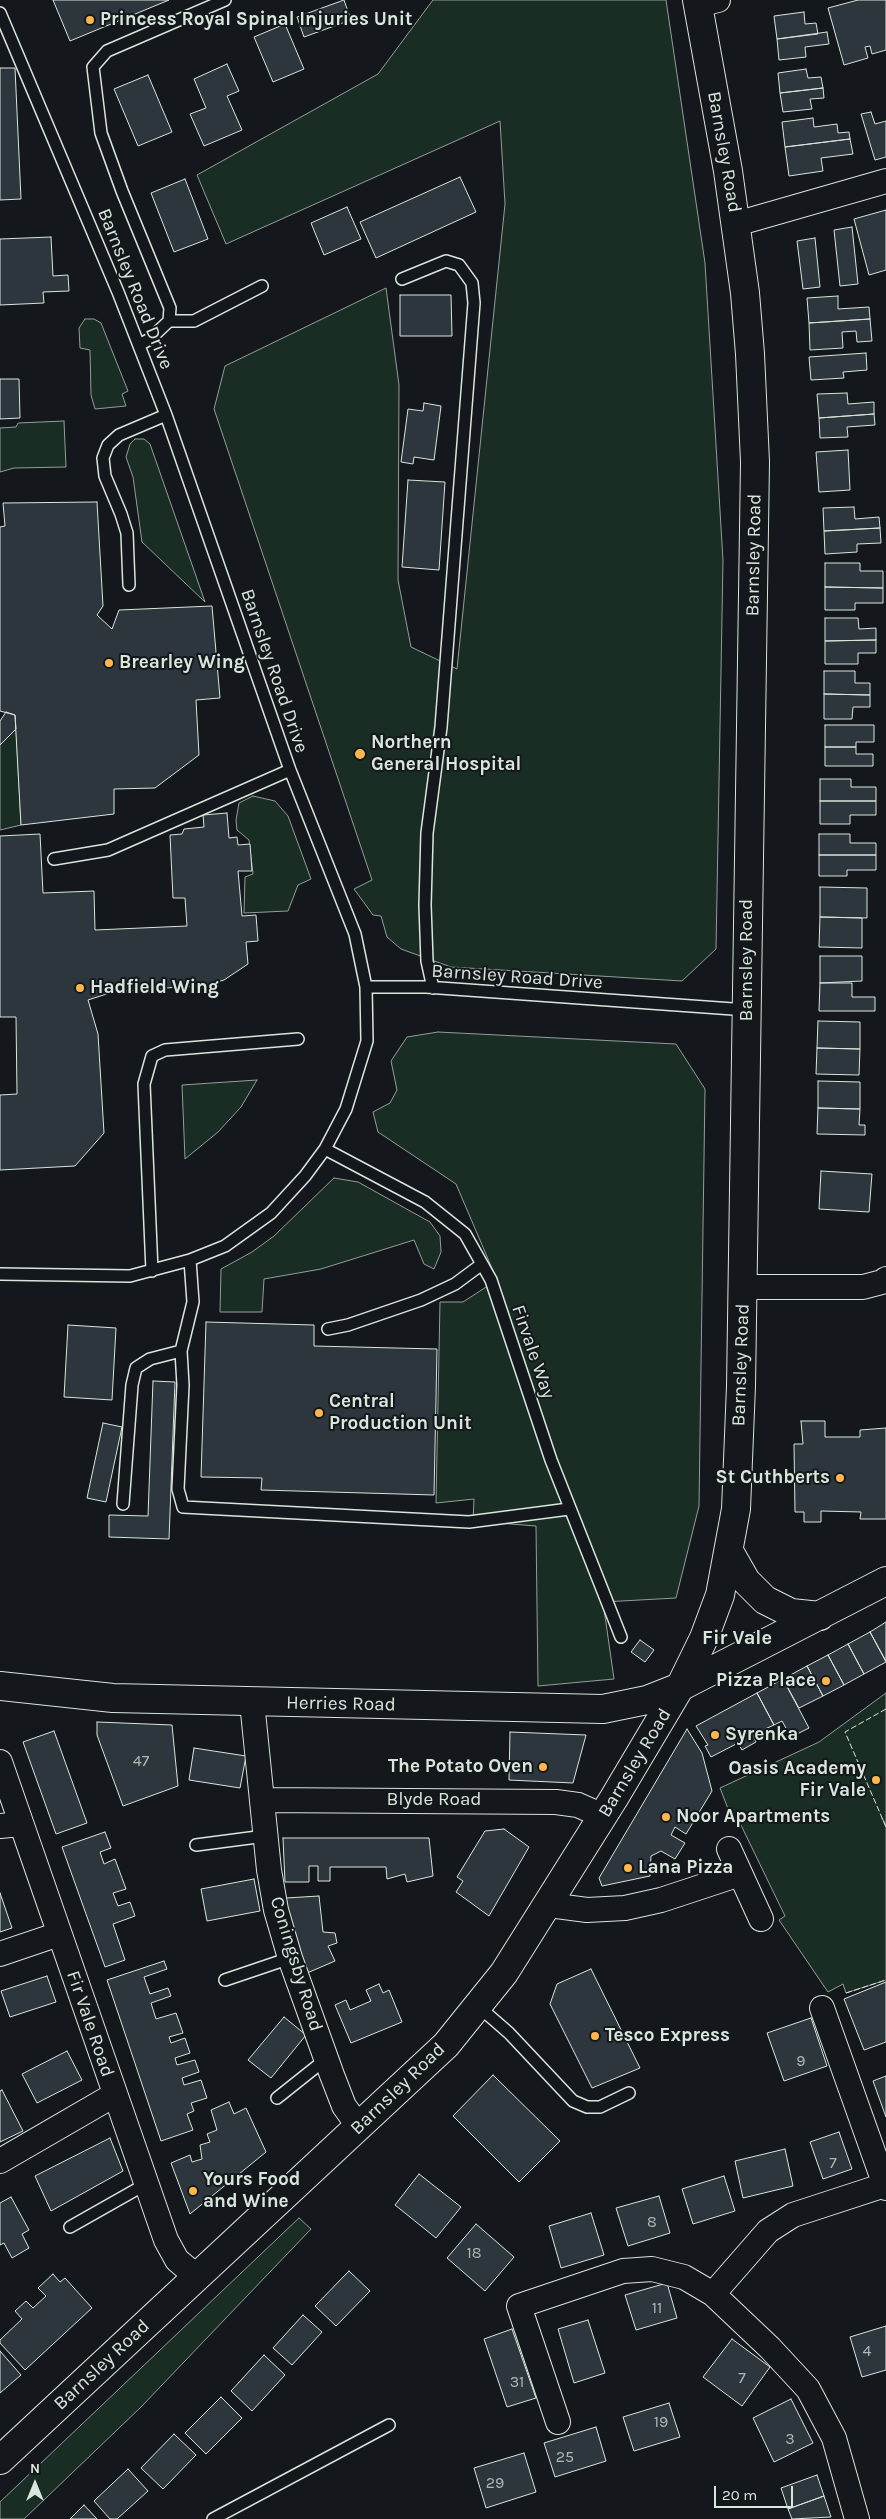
<!DOCTYPE html>
<style>
body{margin:0}
#map{position:relative;width:886px;height:2519px;overflow:hidden;background:#14181c;font-family:Karla,sans-serif}
canvas{display:block}
.north{position:absolute;left:10px;top:2459px;width:50px;height:50px;-webkit-text-stroke:4px #14181c;paint-order:stroke;rotate:0deg;font-size:14px;font-weight:700;line-height:20px;text-align:center;color:#d8e6dc}
.north::after{content:'';display:block;margin:auto;width:18px;height:22px;background:#d8e6dc;clip-path:polygon(50% 0,100% 100%,50% 72%,0 100%)}
.scale{position:absolute;left:714px;top:2486px;width:79px;height:22px;box-sizing:border-box;border:2px solid #d8e6dc;border-top:0;padding-left:6px;font-size:15px;line-height:18px;white-space:nowrap;color:#d8e6dc;-webkit-text-stroke:4px #14181c;paint-order:stroke}
</style>
<div id="map">
<canvas width="886" height="2519"></canvas>
<div class="north">N</div>
<div class="scale">20 m</div>
</div>
<script>
const ctx = document.querySelector('canvas').getContext('2d');
ctx.lineJoin = 'round';
function fillPath(path, color) { ctx.fillStyle = color; ctx.fill(path, 'evenodd'); }
const toPath = rows => new Path2D(rows.map(r => 'M' + r).join(''));
function stroke(path, color, width, dash) { ctx.strokeStyle = color; ctx.lineWidth = width; ctx.lineCap = dash ? 'butt' : 'round'; ctx.setLineDash(dash || []); ctx.stroke(path); }
function drawText(font, color, halo, rows, align = 'center') {
  ctx.font = font + ' Karla,sans-serif'; ctx.lineWidth = 4; ctx.setLineDash([]); ctx.textBaseline = 'middle'; ctx.strokeStyle = halo; ctx.fillStyle = color; for (const [text, x, y, turn = 0] of rows) {
    ctx.save(); ctx.translate(x, y); ctx.rotate((+turn || 0) * Math.PI / 180); ctx.textAlign = isNaN(turn) ? turn : align; if (halo) ctx.strokeText(text, 0, 0); ctx.fillText(text, 0, 0); ctx.restore();
  }
}
const green = toPath([
 [433,0,666,0,705,263,723,560,716,949,682,981,451,967,401,949,387,937,381,916,373,915,354,889,372,880,214,409,225,366,386,288,399,385,398,580,411,647,457,669,505,204,500,121,226,244,197,175,378,74,433,0],
 [85,319,94,319,101,323,128,391,122,394,126,406,95,409,91,395,90,350,80,348,79,328,85,319],
 [64,421,66,467,14,468,0,472,0,428,16,427,18,423,64,421],
 [135,439,144,439,150,444,205,602,142,542,133,477,126,457,130,444,135,439],
 [16,729,21,825,0,830,0,745,16,729],
 [253,796,275,801,288,816,311,879,298,885,288,911,244,913,245,877,253,874,249,840,237,830,236,820,239,803,253,796],
 [438,1032,676,1044,705,1089,699,1506,676,1598,603,1602,614,1679,538,1686,536,1526,473,1521,474,1499,436,1503,440,1302,463,1302,497,1280,456,1184,378,1132,373,1112,390,1103,397,1090,391,1061,407,1037,438,1032],
 [257,1080,241,1107,218,1132,185,1159,182,1085,257,1080],
 [334,1178,358,1182,430,1222,440,1236,441,1252,434,1269,424,1264,414,1240,321,1269,264,1279,262,1312,220,1312,221,1269,252,1252,274,1236,334,1178],
 [886,1693,886,1825,882,1818,886,1827,886,1980,846,1993,843,1984,828,1992,779,1920,785,1916,739,1821,730,1814,720,1788,819,1742,886,1693],
 [299,2218,311,2229,141,2407,24,2519,0,2519,0,2502,299,2218]
]);
fillPath(green, '#1a2d24');
stroke(green, '#939e99', 1);
const building = toPath([
 [53,0,169,0,70,41,53,0],
 [344,0,351,20,304,37,297,17,344,0],
 [858,0,886,0,886,50,872,54,870,46,865,47,868,58,844,65,828,8,858,0],
 [804,12,805,24,816,23,818,34,777,39,774,16,804,12],
 [285,24,304,69,273,82,254,37,285,24],
 [827,32,829,44,805,47,806,57,779,60,777,39,827,32],
 [227,64,239,91,227,96,242,130,204,146,190,114,206,108,194,79,227,64],
 [0,68,15,68,21,199,0,200,0,68],
 [806,69,808,78,821,77,823,88,780,93,778,73,806,69],
 [148,75,172,132,138,146,114,89,148,75],
 [823,88,824,98,810,99,812,109,783,112,780,93,823,88],
 [871,112,875,124,886,121,886,157,875,160,861,114,871,112],
 [813,118,814,127,837,124,838,133,849,132,850,139,785,147,782,122,813,118],
 [850,139,853,154,821,158,823,171,789,176,785,147,850,139],
 [460,177,476,212,376,258,360,222,460,177],
 [185,179,208,239,174,252,151,193,185,179],
 [347,207,361,239,324,255,311,223,347,207],
 [886,210,886,270,869,275,854,219,886,210],
 [852,227,858,284,840,286,834,230,852,227],
 [51,237,53,276,68,275,69,291,43,292,44,303,0,305,0,239,51,237],
 [815,238,820,287,803,289,797,241,815,238],
 [400,295,451,295,452,336,400,336,400,295],
 [838,296,838,309,869,307,870,319,809,323,807,298,838,296],
 [870,319,872,341,857,342,856,331,842,332,843,348,810,350,809,323,870,319],
 [866,353,867,370,843,372,844,378,811,380,809,357,866,353],
 [0,379,19,379,20,418,0,419,0,379],
 [847,393,848,404,874,402,874,414,819,418,817,394,847,393],
 [424,403,441,406,434,460,414,457,413,464,401,462,408,409,423,411,424,403],
 [874,414,875,425,847,427,848,437,820,438,819,418,874,414],
 [848,450,850,490,819,492,816,452,848,450],
 [408,480,445,482,439,570,402,567,408,480],
 [97,502,103,606,97,615,112,629,119,610,212,606,220,698,196,700,199,755,155,788,114,789,114,814,21,825,15,715,0,711,0,527,5,526,3,503,97,502],
 [854,507,855,519,879,517,880,528,824,531,823,508,854,507],
 [880,528,881,543,857,544,857,552,825,554,824,531,880,528],
 [825,563,860,563,860,571,883,571,883,588,825,587,825,563],
 [825,587,883,588,883,603,855,603,855,610,825,610,825,587],
 [825,618,858,618,859,629,876,628,876,640,825,641,825,618],
 [876,640,876,653,858,653,858,664,825,664,825,641,876,640],
 [824,671,855,671,855,683,870,683,870,695,824,694,824,671],
 [824,694,870,695,870,707,853,707,852,719,824,719,824,694],
 [6,712,15,715,16,729,0,745,0,721,6,712],
 [825,725,874,725,874,742,856,742,856,747,825,747,825,725],
 [825,747,856,747,856,754,873,754,873,766,825,766,825,747],
 [820,779,851,779,851,787,876,787,876,801,820,801,820,779],
 [820,801,876,801,876,815,850,815,850,824,820,824,820,801],
 [227,813,229,838,237,837,238,845,250,844,252,871,238,871,242,916,256,915,258,941,246,942,248,964,224,980,206,985,113,992,88,1000,98,1034,104,1133,75,1166,0,1170,0,1095,17,1094,16,1017,0,1017,0,836,40,834,43,893,94,891,95,930,187,926,185,898,173,898,170,835,182,834,184,829,204,827,203,815,227,813],
 [819,834,850,834,850,843,876,843,876,855,819,855,819,834],
 [819,855,876,855,876,870,847,870,847,876,819,876,819,855],
 [820,887,867,888,867,918,820,917,820,887],
 [820,917,862,918,862,948,819,947,820,917],
 [820,956,862,956,862,981,820,983,820,956],
 [820,983,852,983,852,997,875,997,875,1011,819,1011,820,983],
 [818,1021,860,1022,860,1049,817,1048,818,1021],
 [817,1048,860,1049,859,1075,816,1074,817,1048],
 [818,1081,860,1082,860,1109,818,1108,818,1081],
 [818,1108,860,1109,859,1125,865,1125,865,1135,817,1134,818,1108],
 [821,1171,872,1174,869,1212,819,1209,821,1171],
 [206,1322,314,1325,314,1346,437,1349,434,1495,261,1490,262,1478,201,1477,206,1322],
 [68,1325,116,1328,112,1400,64,1397,68,1325],
 [153,1381,175,1382,169,1539,109,1537,109,1515,148,1516,153,1381],
 [801,1421,825,1421,825,1437,860,1437,860,1430,886,1428,886,1519,860,1519,861,1512,821,1511,821,1522,804,1522,804,1512,795,1512,794,1444,803,1444,801,1421],
 [103,1423,122,1427,106,1502,87,1498,103,1423],
 [886,1622,886,1661,870,1632,886,1622],
 [870,1632,886,1662,864,1674,848,1644,870,1632],
 [640,1640,654,1650,645,1662,631,1652,640,1640],
 [848,1644,864,1674,844,1685,828,1655,848,1644],
 [828,1655,844,1685,823,1696,807,1666,828,1655],
 [807,1666,823,1696,799,1708,783,1679,807,1666],
 [783,1679,809,1728,791,1737,782,1721,774,1725,757,1693,783,1679],
 [757,1693,774,1725,765,1729,769,1736,758,1741,755,1735,753,1735,756,1742,742,1750,738,1743,711,1757,705,1746,708,1745,696,1726,757,1693],
 [97,1722,172,1725,178,1786,123,1806,97,1735,97,1722],
 [687,1729,702,1753,712,1791,686,1834,675,1827,671,1835,685,1843,675,1859,661,1851,651,1856,650,1876,602,1886,599,1878,687,1729],
 [54,1731,87,1823,56,1834,23,1742,54,1731],
 [510,1732,586,1735,573,1783,509,1780,510,1732],
 [194,1748,246,1756,240,1788,189,1780,194,1748],
 [504,1829,529,1847,489,1916,456,1892,463,1881,457,1877,485,1831,504,1829],
 [105,1832,111,1848,100,1852,104,1864,115,1859,126,1889,113,1893,118,1906,130,1902,135,1916,113,1924,125,1960,105,1967,62,1847,105,1832],
 [283,1838,429,1838,433,1876,407,1882,405,1874,387,1879,386,1867,330,1867,330,1881,318,1881,318,1866,309,1866,309,1882,285,1882,283,1838],
 [254,1879,260,1911,207,1921,201,1889,254,1879],
 [0,1893,12,1928,0,1932,0,1893],
 [319,1896,323,1932,335,1933,337,1943,328,1946,335,1961,307,1973,294,1939,286,1898,319,1896],
 [164,1961,167,1969,144,1977,150,1994,168,1988,171,1996,151,2003,156,2019,176,2013,183,2033,169,2037,171,2043,185,2038,190,2053,175,2058,177,2065,195,2060,199,2072,182,2078,184,2085,201,2080,207,2098,191,2103,194,2111,187,2114,193,2130,161,2141,107,1980,164,1961],
 [591,1969,640,2068,592,2088,550,2004,557,1984,591,1969],
 [47,1976,56,2002,10,2017,1,1991,47,1976],
 [886,1982,886,2042,864,2050,844,1999,886,1982],
 [379,1984,383,1993,389,1990,402,2022,351,2043,335,2005,346,2000,350,2010,371,2001,366,1990,379,1984],
 [284,2017,306,2035,271,2078,248,2060,284,2017],
 [811,2018,827,2066,784,2081,767,2033,811,2018],
 [67,2051,82,2080,37,2103,22,2074,67,2051],
 [493,2075,560,2141,519,2182,453,2116,493,2075],
 [886,2076,886,2117,873,2081,886,2076],
 [2,2090,23,2131,0,2142,0,2091,2,2090],
 [229,2102,234,2114,246,2108,266,2152,190,2214,171,2163,190,2155,192,2162,202,2159,200,2145,210,2142,207,2134,217,2130,211,2110,229,2102],
 [839,2132,852,2169,823,2179,810,2142,839,2132],
 [110,2138,123,2171,51,2211,35,2176,110,2138],
 [785,2149,793,2186,743,2198,735,2161,785,2149],
 [419,2174,461,2207,436,2238,395,2205,419,2174],
 [724,2176,735,2211,693,2224,682,2189,724,2176],
 [659,2196,670,2233,628,2246,616,2208,659,2196],
 [11,2197,29,2230,22,2234,29,2248,12,2258,4,2243,0,2245,0,2203,11,2197],
 [591,2213,604,2255,561,2268,549,2226,591,2213],
 [476,2224,514,2257,485,2291,447,2258,476,2224],
 [349,2271,370,2291,336,2326,315,2306,349,2271],
 [53,2274,60,2282,65,2278,92,2308,25,2370,0,2343,0,2340,22,2319,15,2311,26,2301,33,2308,46,2296,38,2288,53,2274],
 [667,2283,677,2318,636,2330,625,2295,667,2283],
 [303,2315,322,2332,292,2365,273,2348,303,2315],
 [588,2320,605,2373,574,2383,558,2329,588,2320],
 [886,2326,886,2370,862,2377,850,2337,886,2326],
 [512,2329,536,2398,507,2407,484,2339,512,2329],
 [732,2339,770,2367,742,2406,703,2377,732,2339],
 [0,2351,21,2375,0,2393,0,2351],
 [264,2355,285,2375,252,2411,231,2391,264,2355],
 [221,2397,242,2418,206,2454,185,2433,221,2397],
 [791,2399,813,2443,774,2462,753,2418,791,2399],
 [669,2403,680,2437,634,2451,623,2417,669,2403],
 [596,2427,606,2461,555,2477,544,2443,596,2427],
 [174,2434,196,2455,163,2489,141,2468,174,2434],
 [524,2453,536,2492,486,2508,474,2468,524,2453],
 [128,2469,148,2491,117,2519,110,2519,94,2501,128,2469],
 [817,2475,824,2496,788,2509,781,2488,817,2475],
 [824,2496,831,2517,792,2519,788,2509,824,2496],
 [84,2505,97,2519,70,2519,84,2505]
]);
fillPath(building, '#2c363c');
stroke(building, '#d8e6dc', 1);
const service = toPath([
 [0,13,118,292,166,415,290,770,355,934,366,987,426,987,747,1010],
 [402,279,446,261,459,265,472,283,474,303,441,727,427,833,425,905,427,961,433,988],
 [169,321,194,321,262,286],
 [139,345,150,339,169,321,170,308,122,191,101,133,93,67,107,51,225,0],
 [129,585,127,533,121,514,105,476,103,458,108,445,119,435,166,415],
 [54,859,108,850,290,770],
 [325,1149,425,1202,465,1234,491,1280,551,1460,621,1637],
 [190,1260,193,1302,181,1351,183,1385,178,1489,183,1507,469,1522,569,1509],
 [152,1271,144,1084,152,1056,165,1050,298,1039],
 [0,1274,130,1276,190,1260,225,1246,271,1213,305,1176,325,1149,346,1109,367,1041,366,987],
 [328,1329,348,1325,421,1300,455,1284,482,1264],
 [123,1504,132,1385,136,1368,150,1359,181,1351],
 [196,1845,265,1836],
 [225,1980,290,1958],
 [478,2006,509,2033,573,2101,587,2107,600,2107,629,2093],
 [277,2098,326,2059],
 [70,2227,146,2184],
 [213,2519,389,2425]
]);
const minor = toPath([
 [698,5,718,0],
 [736,224,886,181],
 [744,1287,863,1287,882,1282,886,1279],
 [252,1702,269,1870,276,1910,290,1958,332,2075,344,2106,359,2127],
 [0,1762,166,2240,177,2260,196,2276],
 [262,1800,556,1802,578,1805,603,1816],
 [0,1826,21,1824],
 [729,1849,761,1919],
 [549,1905,587,1910,625,1908,661,1900,740,1874],
 [0,1954,59,1934],
 [822,2008,886,2188],
 [0,2161,114,2095],
 [713,2294,768,2231,793,2215,885,2185],
 [558,2422,519,2306,623,2271,652,2269,684,2277,713,2294,770,2348,808,2389,834,2438,857,2519]
]);
const primary = toPath([
 [730,1553,746,1581,765,1600,791,1613,820,1616],
 [0,1686,113,1698,603,1709,647,1700,680,1687,886,1581],
 [0,2460,446,2045,504,1973,614,1798,680,1687,704,1638,720,1595,736,1509,741,1386,755,462,750,354,745,293,728,171,697,0]
]);
stroke(service, '#d8e6dc', 14);
stroke(minor, '#d8e6dc', 26);
stroke(primary, '#d8e6dc', 30);
stroke(service, '#14181c', 11);
stroke(minor, '#14181c', 24);
stroke(primary, '#14181c', 28);
stroke(toPath([
 [886,1709,845,1732,886,1827],
 [846,1993,886,1980]
]), '#d8e6dc', 1, [6, 2.5]);
for (const [x, y, r, color] of [
 [90,20,5,"#ffb74d"],
 [109,663,5,"#ffb74d"],
 [360,754,6,"#ffb74d"],
 [80,988,5,"#ffb74d"],
 [319,1413,5,"#ffb74d"],
 [840,1478,5,"#ffb74d"],
 [826,1681,5,"#ffb74d"],
 [715,1735,5,"#ffb74d"],
 [543,1767,5,"#ffb74d"],
 [876,1780,5,"#ffb74d"],
 [666,1817,5,"#ffb74d"],
 [628,1868,5,"#ffb74d"],
 [595,2036,5,"#ffb74d"],
 [193,2191,5,"#ffb74d"]
]) { const dot = new Path2D(); dot.arc(x, y, r, 0, 2 * Math.PI); ctx.fillStyle = color; ctx.fill(dot); stroke(dot, '#14181c', 2); }
drawText('16px', '#adbab4', null, [
 ["47",141,1761],
 ["9",801,2061],
 ["7",833,2163],
 ["8",652,2222],
 ["18",474,2253],
 ["11",657,2308],
 ["4",867,2351],
 ["7",742,2378],
 ["31",517,2382],
 ["19",661,2422],
 ["3",790,2439],
 ["25",565,2457],
 ["29",495,2483]
]);
drawText('bold 19px', '#d8e6dc', '#14181c', [
 ["Princess Royal Spinal Injuries Unit",100,20],
 ["Brearley Wing",119,663],
 ["Northern",371,743],
 ["General Hospital",371,765],
 ["Hadfield Wing",90,988],
 ["Central",329,1402],
 ["Production Unit",329,1424],
 ["St Cuthberts",830,1478,"right"],
 ["Pizza Place",816,1681,"right"],
 ["Syrenka",725,1735],
 ["The Potato Oven",533,1767,"right"],
 ["Oasis Academy",866,1769,"right"],
 ["Fir Vale",866,1791,"right"],
 ["Noor Apartments",676,1817],
 ["Lana Pizza",638,1868],
 ["Tesco Express",605,2036],
 ["Yours Food",203,2180],
 ["and Wine",203,2202]
], 'left');
drawText('19px', '#d8e6dc', '#14181c', [
 ["Barnsley Road",724,152,80],
 ["Barnsley Road Drive",135,289,68],
 ["Barnsley Road",754,555,-89],
 ["Barnsley Road Drive",274,671,71],
 ["Barnsley Road",747,960,-90],
 ["Barnsley Road Drive",517,977,4],
 ["Firvale Way",533,1352,71],
 ["Barnsley Road",741,1365,-88],
 ["Herries Road",341,1704,1],
 ["Barnsley Road",635,1763,-59],
 ["Blyde Road",434,1800],
 ["Coningsby Road",296,1964,73],
 ["Fir Vale Road",90,2024,71],
 ["Barnsley Road",398,2089,-44],
 ["Barnsley Road",102,2365,-43]
]);
drawText('bold 20px', '#d8e6dc', '#14181c', [
 ["Fir Vale",737,1638]
]);
</script>
